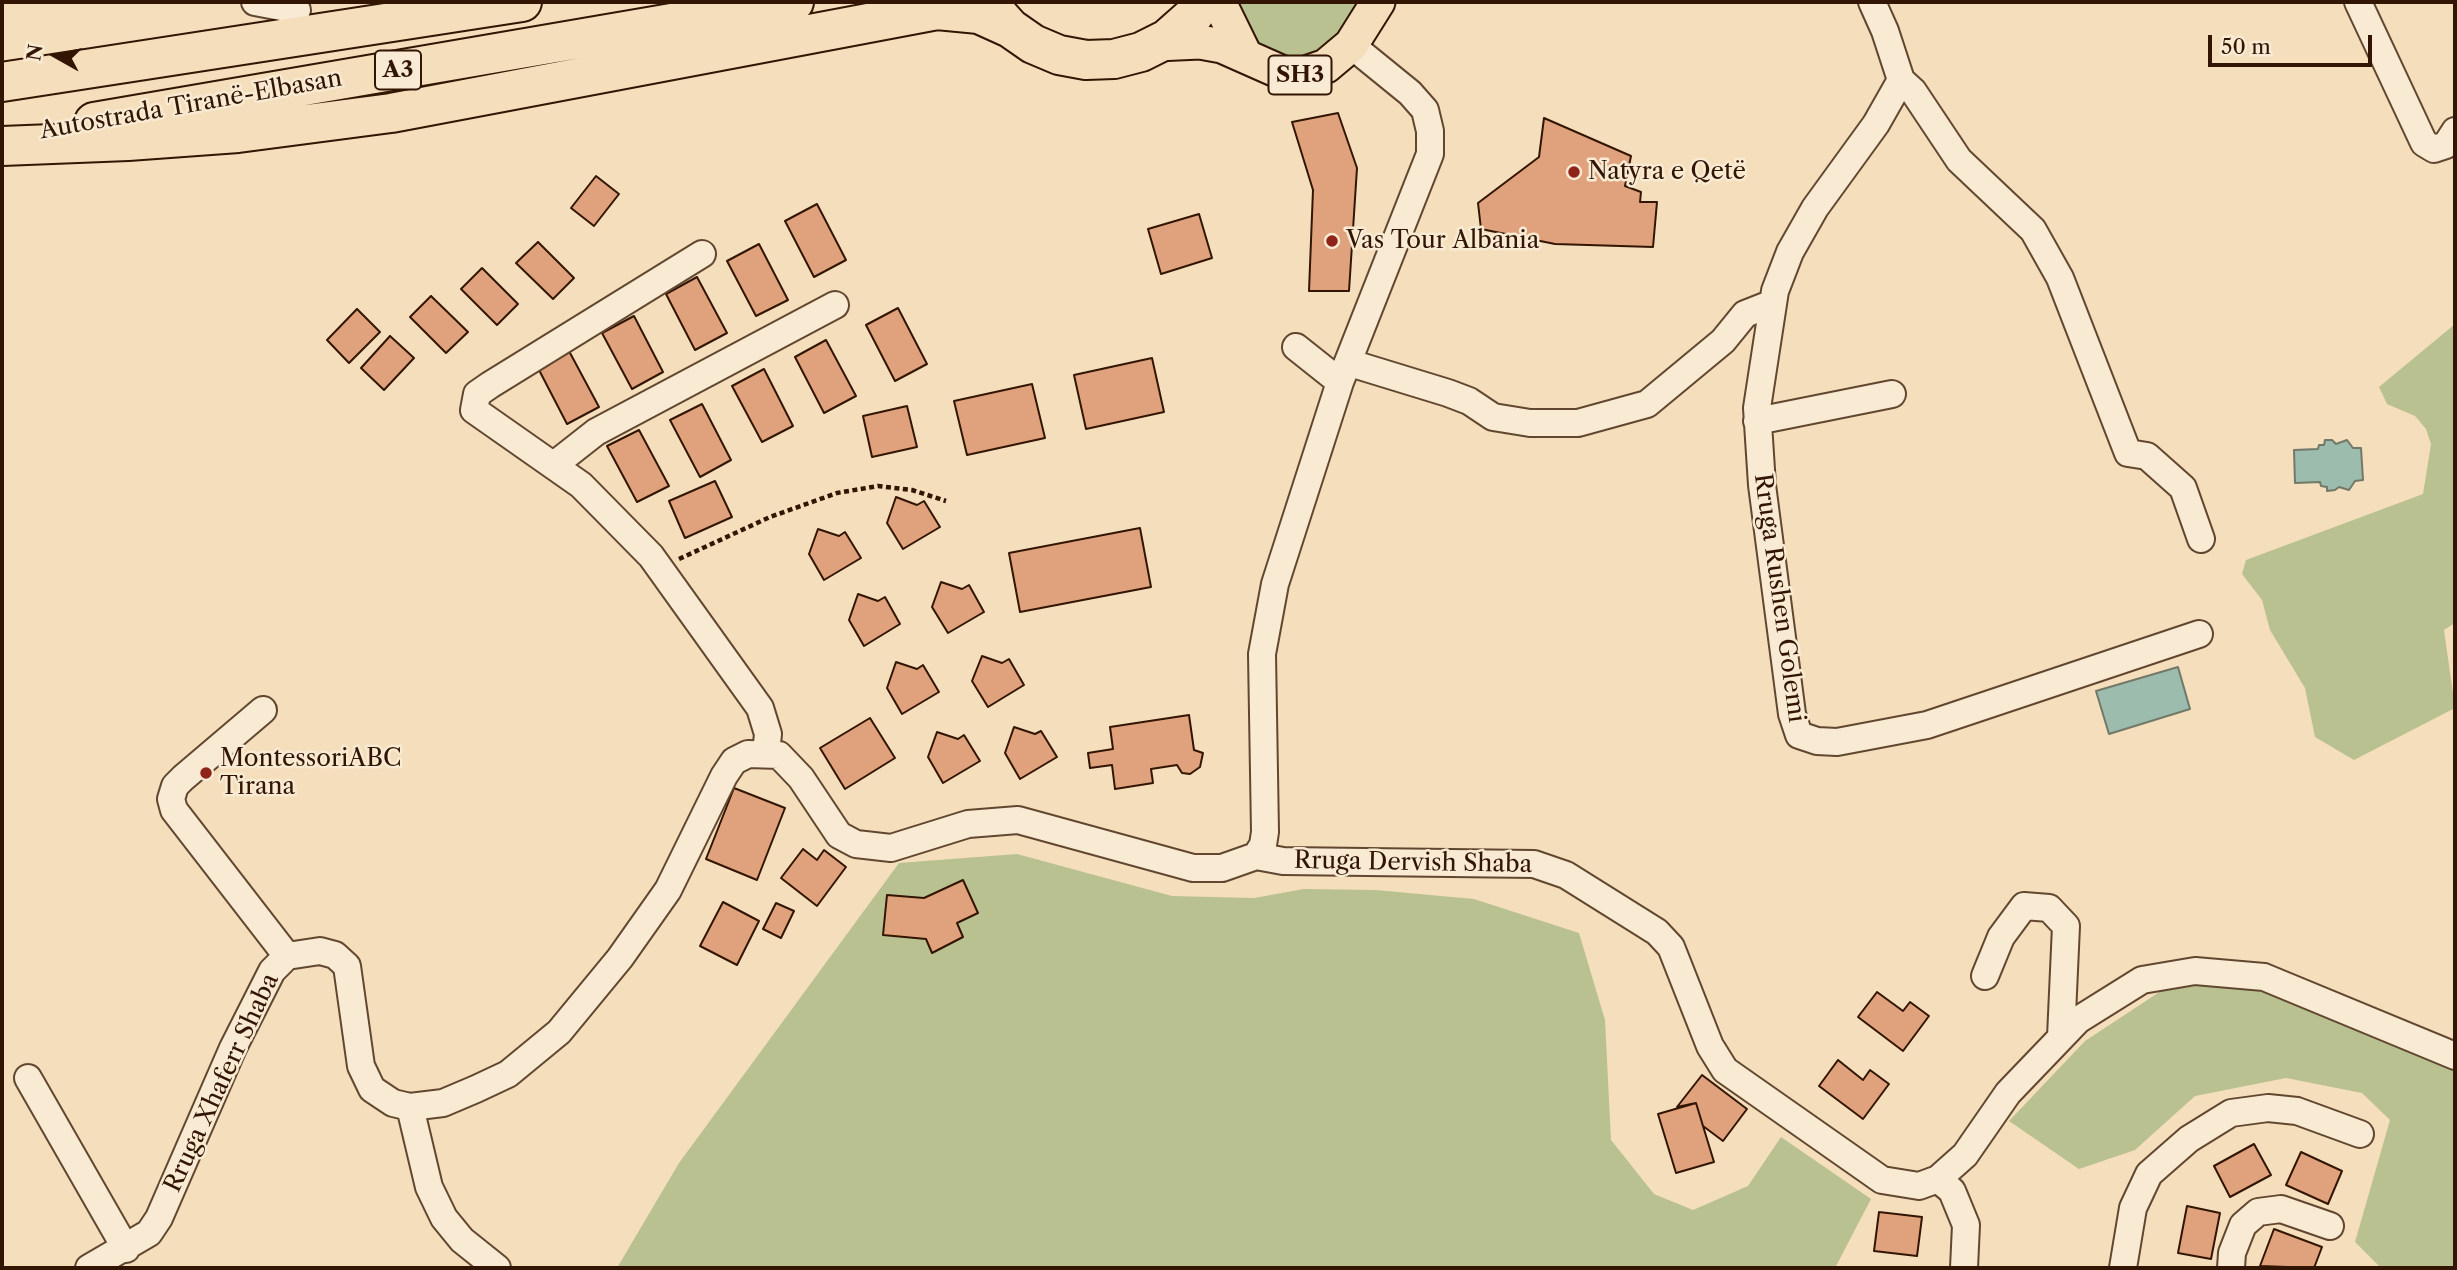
<!DOCTYPE html>
<meta charset="utf-8">
<style>
body{margin:0}
#map{position:relative;width:2457px;height:1270px;overflow:hidden;background:#f4debb;font-family:"Libre Caslon Text",serif}
canvas{display:block}
.frame{position:absolute;inset:0;border:4px solid #321502;pointer-events:none}
.north{position:absolute;left:21px;top:21px;width:70px;height:70px;-webkit-text-stroke:5px #f8ead3;paint-order:stroke;rotate:279deg;font-size:19px;font-weight:700;line-height:28px;text-align:center;color:#321502}
.north::after{content:'';display:block;margin:auto;width:24px;height:32px;background:#321502;clip-path:polygon(50% 0,100% 100%,50% 72%,0 100%)}
.scale{position:absolute;left:2208px;top:35px;width:164px;height:32px;box-sizing:border-box;border:4px solid #321502;border-top:0;padding-left:9px;font-size:21px;line-height:24px;white-space:nowrap;color:#321502;-webkit-text-stroke:5px #f8ead3;paint-order:stroke}
</style>
<div id="map">
<canvas width="2457" height="1270"></canvas>
<div class="frame"></div>
<div class="north">N</div>
<div class="scale">50 m</div>
</div>
<script>
const ctx = document.querySelector('canvas').getContext('2d');
ctx.lineJoin = 'round';
function fillPath(path, color) { ctx.fillStyle = color; ctx.fill(path, 'evenodd'); }
const toPath = rows => new Path2D(rows.map(r => 'M' + r).join(''));
function stroke(path, color, width, dash) { ctx.strokeStyle = color; ctx.lineWidth = width; ctx.lineCap = dash ? 'butt' : 'round'; ctx.setLineDash(dash || []); ctx.stroke(path); }
function drawText(font, color, halo, rows, align = 'center') {
  ctx.font = font + ' "Libre Caslon Text",serif'; ctx.lineWidth = 5; ctx.setLineDash([]); ctx.textBaseline = 'middle'; ctx.strokeStyle = halo; ctx.fillStyle = color; for (const [text, x, y, turn = 0] of rows) {
    ctx.save(); ctx.translate(x, y); ctx.rotate((+turn || 0) * Math.PI / 180); ctx.textAlign = isNaN(turn) ? turn : align; if (halo) ctx.strokeText(text, 0, 0); ctx.fillText(text, 0, 0); ctx.restore();
  }
}
fillPath(toPath([
 [1237,2,1358,2,1337,39,1322,55,1288,62,1255,42],
 [2455,324,2455,623,2444,630,2455,708,2354,760,2315,737,2305,688,2270,630,2262,600,2242,574,2246,560,2423,494,2431,444,2426,429,2415,416,2387,404,2379,387],
 [1017,854,1172,896,1254,898,1304,889,1376,890,1474,899,1579,933,1605,1020,1611,1140,1654,1194,1693,1210,1748,1186,1781,1137,1871,1199,1835,1268,617,1268,679,1163,899,863],
 [2223,982,2267,993,2455,1070,2455,1268,2381,1268,2355,1242,2390,1120,2362,1093,2286,1078,2195,1096,2135,1150,2079,1169,2009,1121,2085,1041,2161,991]
]), '#bac191');
const water = toPath([
 [2325,440,2332,440,2336,444,2347,440,2353,448,2361,448,2363,480,2355,481,2349,490,2339,487,2335,490,2327,491,2327,487,2321,486,2320,482,2295,483,2294,450,2318,449,2319,445,2324,445,2325,440],
 [2178,667,2190,709,2109,734,2096,691,2178,667]
]);
fillPath(water, '#9cbcae');
stroke(water, '#727969', 2);
const building = toPath([
 [1338,113,1357,168,1349,291,1309,291,1313,190,1292,122,1338,113],
 [1544,118,1631,156,1625,186,1641,192,1640,202,1657,202,1653,247,1555,244,1481,229,1478,203,1539,157,1544,118],
 [596,176,619,194,594,226,571,208,596,176],
 [817,204,846,260,814,277,785,221,817,204],
 [1199,214,1212,258,1161,274,1148,229,1199,214],
 [538,242,574,278,553,299,516,263,538,242],
 [759,244,788,300,756,316,727,261,759,244],
 [482,268,518,304,497,325,461,289,482,268],
 [697,277,727,333,695,350,666,294,697,277],
 [431,296,468,332,446,353,410,317,431,296],
 [898,308,927,364,895,381,866,325,898,308],
 [357,309,380,332,349,363,327,340,357,309],
 [634,316,663,372,632,389,602,333,634,316],
 [390,336,414,358,384,390,361,368,390,336],
 [826,340,856,396,824,413,795,357,826,340],
 [569,351,599,407,567,424,538,368,569,351],
 [1152,358,1164,412,1086,429,1074,375,1152,358],
 [764,369,793,426,762,442,732,386,764,369],
 [1032,384,1045,438,967,455,954,401,1032,384],
 [702,404,731,460,700,477,670,420,702,404],
 [907,406,917,447,872,457,863,416,907,406],
 [639,430,669,486,637,502,607,446,639,430],
 [715,481,732,517,685,538,669,501,715,481],
 [896,497,917,505,924,501,940,527,903,549,887,523,896,497],
 [1140,528,1151,587,1020,612,1009,553,1140,528],
 [818,529,839,536,845,532,861,558,824,580,809,554,818,529],
 [941,582,962,589,969,585,984,612,948,633,932,607,941,582],
 [858,594,878,601,885,597,900,624,864,646,849,620,858,594],
 [982,656,1002,663,1009,659,1024,685,988,707,972,681,982,656],
 [896,662,917,669,923,665,939,692,902,714,887,688,896,662],
 [1189,715,1194,750,1203,753,1200,767,1190,774,1182,773,1177,765,1151,769,1153,783,1115,789,1112,765,1090,768,1088,753,1113,749,1110,727,1189,715],
 [870,718,895,758,845,789,820,748,870,718],
 [1014,727,1035,734,1041,731,1057,757,1020,779,1005,753,1014,727],
 [937,732,958,739,964,735,980,761,943,783,928,757,937,732],
 [734,788,785,808,757,880,706,859,734,788],
 [803,849,817,860,824,850,846,867,817,906,781,878,803,849],
 [963,880,978,913,957,923,963,937,932,953,926,939,883,935,887,895,924,898,963,880],
 [723,902,759,921,737,965,700,946,723,902],
 [776,903,794,911,781,938,763,929,776,903],
 [1877,992,1903,1011,1910,1002,1929,1016,1903,1051,1858,1017,1877,992],
 [1838,1060,1863,1080,1870,1070,1889,1084,1863,1119,1819,1086,1838,1060],
 [1702,1075,1747,1109,1723,1141,1703,1126,1696,1103,1677,1107,1702,1075],
 [1696,1103,1714,1162,1676,1173,1658,1114,1696,1103],
 [2254,1144,2271,1175,2230,1197,2214,1166,2254,1144],
 [2301,1152,2342,1171,2328,1204,2286,1185,2301,1152],
 [2187,1206,2220,1213,2211,1259,2178,1253,2187,1206],
 [1879,1212,1922,1217,1917,1256,1874,1251,1879,1212],
 [2274,1229,2322,1247,2314,1268,2260,1266,2274,1229]
]);
fillPath(building, '#e0a27c');
stroke(building, '#321502', 2);
const minor = toPath([
 [255,2,297,10],
 [1872,2,1885,31,1901,80,1876,124,1815,208,1790,252,1775,291,1757,408,1762,485,1792,714,1799,735,1817,741,1837,742,1927,725,2199,634],
 [2358,2,2424,143,2434,149,2446,145,2455,131],
 [1901,80,1913,91,1959,160,2033,230,2060,278,2128,453,2147,456,2183,488,2201,539],
 [702,254,490,385,477,394,474,410,581,485,651,556,760,708,768,734,766,753],
 [1296,347,1340,382],
 [1350,363,1448,393,1469,401,1493,417,1530,423,1578,423,1647,404,1723,341,1745,314,1773,303],
 [1757,421,1892,394],
 [554,465,596,432,835,305],
 [263,710,183,778,175,786,171,799,174,810,287,956],
 [1256,856,1283,861,1534,864,1566,875,1657,932,1671,947,1710,1046,1725,1070,1882,1180,1919,1186,1938,1179,1965,1155,2008,1093,2078,1020,2142,980,2195,971,2264,977,2455,1056],
 [1985,976,2001,937,2024,906,2049,908,2066,926,2061,1037],
 [28,1078,126,1249],
 [410,1107,429,1187,444,1218,462,1240,497,1268],
 [1938,1179,1952,1191,1966,1225,1964,1268],
 [89,1268,149,1233,159,1218,233,1048,272,971,287,956,320,951,335,955,347,966,361,1066,372,1089,393,1103,410,1107,443,1103,476,1089,508,1074,559,1032,620,958,668,890,724,776,734,761,748,754,779,755,801,778,839,835,856,844,891,848,968,824,1018,820,1193,868,1222,868,1256,856,1263,845,1265,832,1262,654,1275,584,1340,382,1430,154,1430,131,1425,110,1410,93,1351,45],
 [2123,1268,2133,1208,2149,1174,2189,1139,2231,1113,2268,1108,2297,1111,2360,1134],
 [2231,1268,2232,1253,2243,1225,2258,1212,2281,1209,2330,1226]
]);
const major = toPath([
 [1219,2,1245,55],
 [1156,44,1200,42,1222,46,1283,73,1300,75,1326,66,1351,45,1378,2]
]);
const highway = toPath([
 [993,9,1010,28,1033,44,1059,55,1086,60,1114,59,1141,52,1167,39,1193,16,1203,2],
 [2,82,522,2],
 [94,122,794,2],
 [2,146,128,141,238,133,391,113,937,10,979,14,1010,28]
]);
stroke(minor, '#624730', 30);
stroke(major, '#321502', 37);
stroke(highway, '#321502', 42);
stroke(toPath([
 [679,559,770,517,837,493,878,486,912,490,946,501]
]), '#321502', 4.5, [5, 3.5]);
stroke(minor, '#f8ead3', 26);
stroke(major, '#f4debb', 33);
stroke(highway, '#f4debb', 38);
for (const [x, y, r, color] of [
 [1574,172,7,"#8f2418"],
 [1332,241,7,"#8f2418"],
 [206,773,7,"#8f2418"]
]) { const dot = new Path2D(); dot.arc(x, y, r, 0, 2 * Math.PI); ctx.fillStyle = color; ctx.fill(dot); stroke(dot, '#f8ead3', 2.5); }
for (const [x, y, w] of [
 [398,70,46],
 [1300,75,63]
]) { const box = new Path2D(); box.roundRect(x - w / 2, y - 19.5, w, 39, 5); ctx.fillStyle = '#f8ead3'; ctx.fill(box); stroke(box, '#321502', 2); }
drawText('bold 23px', '#321502', null, [
 ["A3",398,70],
 ["SH3",1300,75]
]);
drawText('24px', '#321502', '#f8ead3', [
 ["Autostrada Tiranë-Elbasan",191,105,-10],
 ["Rruga Rushen Golemi",1779,598,82],
 ["Rruga Dervish Shaba",1413,863,1],
 ["Rruga Xhaferr Shaba",222,1083,-65]
]);
drawText('24px', '#321502', '#f8ead3', [
 ["Natyra e Qetë",1588,172],
 ["Vas Tour Albania",1346,241],
 ["MontessoriABC",220,759],
 ["Tirana",220,787]
], 'left');
</script>
